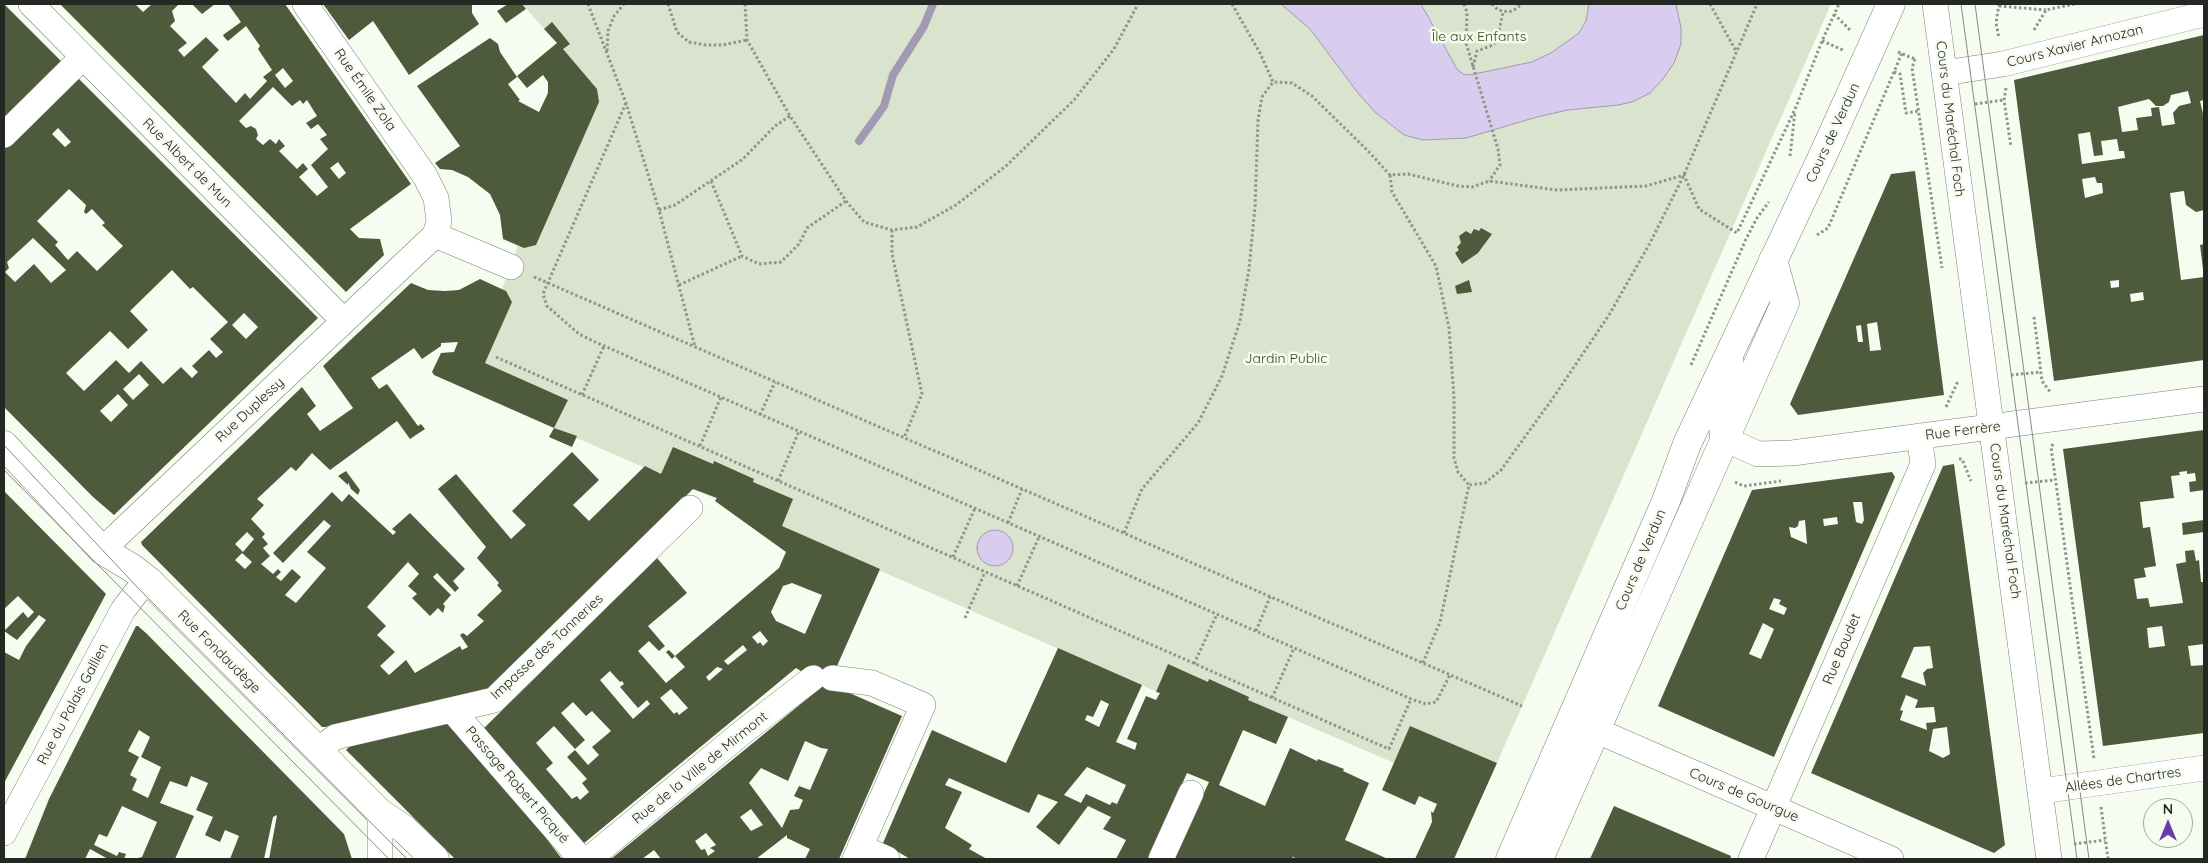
<!DOCTYPE html>
<meta charset="utf-8">
<style>
body{margin:0}
#map{position:relative;width:2208px;height:863px;overflow:hidden;background:#f7fcf1;font-family:Quicksand,sans-serif}
canvas{display:block}
.frame{position:absolute;inset:0;border:5px solid #252723;pointer-events:none}
.north{position:absolute;left:2143px;top:798px;width:50px;height:50px;box-sizing:border-box;background:#f7fcf1;border:1px solid #a3a79f;border-radius:50%;rotate:0deg;font-size:14px;font-weight:700;line-height:20px;text-align:center;color:#252723}
.north::after{content:'';display:block;margin:auto;width:18px;height:22px;background:#6d37ae;clip-path:polygon(50% 0,100% 100%,50% 72%,0 100%)}
</style>
<div id="map">
<canvas width="2208" height="863"></canvas>
<div class="frame"></div>
<div class="north">N</div>
</div>
<script>
const ctx = document.querySelector('canvas').getContext('2d');
ctx.lineJoin = 'round';
function fillPath(path, color) { ctx.fillStyle = color; ctx.fill(path, 'evenodd'); }
const toPath = rows => new Path2D(rows.map(r => 'M' + r).join(''));
function stroke(path, color, width, dash) { ctx.strokeStyle = color; ctx.lineWidth = width; ctx.lineCap = dash ? 'butt' : 'round'; ctx.setLineDash(dash || []); ctx.stroke(path); }
function drawText(font, color, halo, rows, align = 'center') {
  ctx.font = font + ' Quicksand,sans-serif'; ctx.lineWidth = 5; ctx.setLineDash([]); ctx.textBaseline = 'middle'; ctx.strokeStyle = halo; ctx.fillStyle = color; for (const [text, x, y, turn = 0] of rows) {
    ctx.save(); ctx.translate(x, y); ctx.rotate((+turn || 0) * Math.PI / 180); ctx.textAlign = isNaN(turn) ? turn : align; if (halo) ctx.strokeText(text, 0, 0); ctx.fillText(text, 0, 0); ctx.restore();
  }
}
fillPath(toPath([
 [522,4,1831,4,1497,763,1410,728,1394,763,1288,717,1276,744,554,428,568,400,485,363,502,324,508,294,502,288,515,256,557,43]
]), '#d9e3cd');
const water = toPath([
 [1281,4,1421,4,1457,69,1463,74,1469,75,1532,62,1551,53,1579,33,1586,21,1589,4,1676,4,1681,28,1681,44,1674,63,1663,79,1650,93,1632,102,1618,105,1568,110,1537,117,1466,138,1423,140,1404,135,1375,112,1358,93,1310,29,1281,4],
 '977 548a18 18 0 1 1 36 0a18 18 0 1 1-36 0Z'
]);
fillPath(water, '#d8ccef');
stroke(water, '#a29ab2', 1);
stroke(toPath([
 [859,141,884,106,893,75,924,26,933,4]
]), '#a29ab2', 8);
fillPath(toPath([
 [4,4,64,64,4,123],
 [60,4,135,4,143,12,152,4,179,4,172,11,175,21,170,26,187,43,178,50,184,57,206,37,219,50,202,67,236,103,245,93,250,99,267,81,263,77,272,70,258,49,260,46,246,26,228,41,224,37,223,35,241,22,228,4,285,4,411,184,350,229,359,238,380,239,384,255,346,292],
 [283,68,293,81,285,88,275,75],
 [273,87,292,106,300,100,303,104,307,100,317,116,306,123,311,129,318,124,327,135,320,139,328,149,311,165,328,187,317,196,299,177,308,169,303,163,297,169,279,151,285,146,279,139,276,144,270,139,263,145,256,139,258,135,256,129,251,126,246,128,239,121],
 [338,162,346,173,339,179,330,168],
 [192,4,215,4,202,14],
 [323,4,472,4,472,13,479,24,409,75,373,21,349,40],
 [508,4,522,4,526,9,506,23,497,11],
 [552,22,570,44,563,49,597,89,599,102,536,245,524,248,503,239,500,215,490,194,468,177,452,170,440,169,435,163,460,146,417,86,490,38,498,44,500,52,517,77,508,84,520,100,518,101,539,112,548,93,548,82,543,75,527,88,517,76,557,43,544,29],
 [2204,35,2204,100,2200,101,2204,118,2204,210,2196,212,2186,205,2184,191,2170,193,2181,280,2204,277,2204,360,2054,381,2014,80],
 [2188,91,2191,103,2179,106,2173,113,2175,124,2162,126,2159,107,2151,108,2152,116,2136,118,2138,130,2122,132,2118,107,2149,99,2156,106,2163,106,2169,102,2171,95],
 [2090,132,2094,156,2103,155,2101,141,2117,139,2119,151,2124,151,2125,158,2082,164,2078,134],
 [2095,177,2097,183,2102,183,2103,193,2085,198,2082,179],
 [2119,280,2119,287,2111,288,2110,281],
 [2143,292,2144,300,2131,302,2130,294],
 [75,75,318,318,114,515,93,497,4,407,4,145],
 [58,128,71,142,65,147,52,134],
 [69,189,86,205,84,212,86,214,92,209,105,223,102,225,123,246,97,271,77,251,68,260,55,245,58,242,37,221],
 [33,238,66,270,51,283,34,264,15,282,5,272,9,268,7,262],
 [172,270,190,289,193,287,228,322,210,339,223,352,216,358,209,350,192,366,198,372,192,378,181,367,163,384,141,361,129,373,116,360,84,391,66,373,110,331,128,349,148,330,130,311],
 [244,313,258,327,246,339,232,325],
 [139,374,149,385,133,400,123,389],
 [118,394,128,405,111,422,100,411],
 [1915,171,1944,395,1798,415,1790,404,1891,174],
 [1877,322,1881,350,1870,351,1867,324],
 [1861,325,1863,342,1858,342,1856,326],
 [1481,228,1492,234,1478,253,1462,264,1455,253,1459,250,1457,247,1461,243,1459,236,1466,231,1471,234,1474,229,1479,231],
 [2204,244,2204,269,2203,269,2200,245],
 [480,279,506,291,512,302,485,363,568,400,554,428,434,375,432,372,441,353,454,352,458,342,441,343,441,346,422,359,414,348,371,378,379,389,387,384,418,426,421,424,425,429,410,439,397,421,330,470,312,453,296,471,291,467,257,499,264,505,251,519,265,534,262,537,268,544,263,548,270,556,261,564,273,574,278,569,281,572,276,577,281,581,292,569,301,577,285,595,296,603,326,568,307,552,331,526,324,520,283,563,273,553,332,492,342,502,349,494,393,535,396,532,392,529,410,513,465,569,453,581,459,588,455,592,437,573,433,577,451,595,443,604,445,606,443,613,438,608,430,616,412,598,417,594,408,586,419,574,408,562,367,607,386,626,377,635,395,652,380,666,389,675,406,660,415,673,460,646,462,650,468,647,460,635,463,633,467,636,484,621,477,615,502,591,497,585,499,583,477,558,486,547,438,489,456,474,511,539,526,525,512,511,572,452,599,480,573,505,589,521,645,466,661,474,673,447,713,464,714,461,754,479,753,482,793,499,782,526,880,569,829,684,902,716,839,859,805,859,810,849,787,838,787,835,756,859,661,859,654,850,642,859,611,859,824,685,796,668,583,844,481,731,657,558,687,593,648,626,665,646,659,651,649,641,638,651,666,683,685,667,675,656,672,659,666,652,669,650,675,656,779,568,786,552,715,501,717,498,693,489,490,688,325,727,322,727,142,545,141,542,302,387,316,406,307,414,320,431,353,408,323,366,411,283,428,290,445,291,459,290],
 [247,532,254,539,243,552,235,544],
 [242,553,252,562,245,569,235,560],
 [792,583,822,595,805,634,776,621,771,612,783,586],
 [760,631,768,641,763,646,760,642,758,644,752,637],
 [743,645,747,650,728,665,724,661],
 [717,667,723,669,709,681,706,677],
 [610,671,620,682,622,681,624,684,620,687,638,708,647,700,650,704,633,719,600,680],
 [671,689,688,708,679,715,677,712,674,714,660,698],
 [573,702,586,716,592,711,611,731,592,747,599,755,588,765,575,750,567,757,587,779,582,783,589,792,580,800,577,796,572,799,546,769,553,763,536,743,554,726,575,749,585,740,561,713],
 [805,741,821,748,828,749,810,790,799,786,794,796,803,800,799,809,790,810,782,828,749,783,761,768,788,781],
 [751,809,763,825,751,831,740,817],
 [706,833,716,845,710,848,715,851,708,856,705,849,701,850,695,841],
 [1469,280,1472,292,1457,294,1455,286],
 [554,428,577,436,572,447,549,437],
 [2204,430,2204,490,2190,492,2189,482,2196,481,2195,473,2187,474,2187,471,2179,472,2180,475,2171,476,2174,498,2140,502,2143,528,2150,527,2156,566,2144,568,2146,577,2134,579,2137,599,2148,598,2150,607,2183,603,2176,564,2186,562,2185,551,2194,550,2196,561,2199,560,2201,582,2204,582,2204,644,2188,646,2191,666,2204,665,2204,733,2103,746,2063,449],
 [2162,626,2165,646,2149,648,2147,628],
 [1954,464,2005,845,1994,853,1811,773,1943,466],
 [1930,646,1933,668,1927,669,1923,673,1926,686,1901,677,1914,647],
 [1906,695,1918,700,1915,708,1934,707,1936,722,1926,723,1927,730,1900,720,1903,711,1900,710],
 [1947,727,1950,754,1943,758,1929,751,1933,729],
 [346,471,360,490,358,495,351,489,348,482,348,485,338,476],
 [1892,472,1895,477,1774,757,1658,706,1752,490],
 [1853,502,1862,502,1864,520,1862,524,1856,522],
 [1837,517,1838,524,1824,526,1823,519],
 [1805,520,1807,544,1791,537,1789,527,1795,528,1798,526,1799,521],
 [1774,598,1781,600,1779,604,1787,608,1784,615,1769,609],
 [1763,623,1774,629,1761,659,1749,654],
 [4,491,106,594,4,783,4,652,19,660,26,646,46,620,39,615,17,640,4,631,23,612,28,618,34,612,18,596,4,609],
 [2204,520,2204,532,2183,535,2182,523],
 [136,626,138,626,147,634,344,834,352,859,269,859,277,815,273,817,264,859,230,859,239,836,225,830,220,842,205,835,213,817,196,810,208,783,191,776,187,787,170,781,160,803,194,816,175,859,135,859,142,857,157,822,122,806,107,837,99,834,94,845,117,856,119,852,126,854,124,859,108,859,90,849,85,859,25,859,49,799],
 [139,730,150,737,141,757,161,767,148,798,132,790,137,779,130,775,139,757,128,751],
 [1058,648,1142,685,1116,742,1135,750,1137,743,1127,739,1146,696,1156,700,1160,693,1156,692,1168,664,1208,682,1209,679,1249,697,1248,700,1288,717,1276,744,1243,730,1219,785,1265,806,1290,748,1317,761,1318,759,1344,769,1343,771,1369,783,1345,840,1388,859,1297,859,1293,857,1291,859,1174,859,1209,782,1187,773,1148,859,1116,859,1126,840,1103,829,1111,817,1088,806,1059,845,1036,827,1058,802,1038,794,1029,813,949,778,945,785,962,792,945,828,972,845,969,849,987,859,910,859,883,843,932,730,1006,763],
 [1101,700,1109,704,1099,727,1085,720,1087,715,1093,717],
 [1087,767,1126,785,1117,804,1112,802,1110,805,1086,794,1081,803,1064,795],
 [451,721,554,837,549,842,562,859,455,859,346,750,351,745],
 [1410,726,1497,763,1454,859,1415,859,1432,822,1431,811,1433,813,1437,804,1419,796,1415,805,1382,790],
 [1614,806,1731,856,1730,859,1590,859]
]), '#4d5a3b');
const minor = toPath([
 [31,4,344,321],
 [1935,4,2049,859],
 [1944,73,2003,64,2204,14],
 [4,135,83,57],
 [435,235,511,267],
 [1731,362,1721,417,1722,433,1725,439,1758,454,1792,453,2204,399],
 [102,550,435,235,439,221,436,198,425,176,305,4],
 [832,678,872,683,923,705,855,859],
 [452,710,581,859],
 [1577,722,1891,859],
 [317,751,335,737,494,700,690,508],
 [2041,791,2204,768],
 [4,833,123,610,139,589,149,581],
 [860,847,887,859],
 [380,859,380,813],
 [589,859,744,731,813,678],
 [1161,859,1191,793],
 [1751,859,1923,464,1919,436]
]);
const major = toPath([
 [4,445,102,550,132,568,149,581,380,813,404,829,435,859],
 [1510,859,1666,501,1687,444,1824,153,1891,4],
 [1539,859,1785,303,1773,260]
]);
stroke(minor, '#7c8076', 26);
stroke(major, '#7c8076', 29);
stroke(toPath([
 [588,4,626,103,659,210,695,347],
 [668,4,677,32,689,42,706,45,723,45,747,40],
 [745,4,747,40,790,116,846,201,864,222,892,230,917,227,956,205,1006,166,1074,100,1114,49,1138,4],
 [1232,4,1260,53,1273,82,1292,83,1312,96,1370,153,1390,175,1408,174,1458,186,1472,187,1489,181,1557,190,1646,186,1684,175,1699,209,1737,233,1796,107,1822,41,1839,4],
 [1464,4,1467,12,1466,43,1498,149,1500,165,1489,181],
 [1492,4,1498,10,1509,12,1514,10,1522,4],
 [1710,4,1736,51],
 [1999,4,1996,23,1999,38],
 [1999,6,2046,10],
 [1834,14,1851,31],
 [2034,30,2046,10,2074,4],
 [1822,41,1843,50],
 [607,51,608,31,614,16,624,4],
 [1898,52,1915,59],
 [1915,59,1912,68,1942,268],
 [1473,67,1477,51,1493,45,1497,41,1503,12],
 [1894,72,1900,74,1906,113,1919,111],
 [2006,88,2004,100,2011,147],
 [626,103,543,294,547,306,579,334,595,342,1411,699,1426,704,1436,702,1450,675],
 [1975,104,2004,100],
 [1790,156,1795,112],
 [1390,175,1392,192,1436,266,1449,328,1454,398,1454,458,1458,472,1469,485],
 [711,181,742,256,759,264,781,262,799,244,807,228,846,201],
 [659,210,675,205,743,159,775,126,790,116],
 [892,230,892,254,922,394,904,438],
 [1817,235,1828,228,1902,53],
 [534,277,1522,706],
 [679,285,742,256],
 [2034,317,2042,381,2051,393],
 [496,357,1389,749,1411,699],
 [1691,365,1746,239,1757,218,1769,202],
 [2011,375,2041,372],
 [582,395,604,346],
 [1946,407,1958,381],
 [760,415,775,382],
 [2053,444,2051,447,2094,759],
 [700,446,721,397],
 [1959,459,1962,459,1971,481],
 [778,481,799,431],
 [1735,482,1744,486,1781,481],
 [2025,483,2055,480],
 [1008,523,1022,489],
 [1124,533,1142,489,1198,423,1222,376,1240,321,1249,269,1255,207,1258,120,1262,97,1273,82],
 [953,557,975,508],
 [1017,586,1039,537],
 [965,618,985,572],
 [1256,631,1270,597],
 [1423,663,1440,622,1469,485,1485,483,1501,470,1553,398,1609,315,1650,243,1684,175,1757,4],
 [1194,664,1217,614],
 [1272,698,1294,648],
 [2101,807,2108,859],
 [2074,844,2105,840]
]), '#90948c', 3, [2.5, 2.5]);
stroke(minor, '#fff', 25);
stroke(major, '#fff', 28);
stroke(toPath([
 [1961,4,2077,859],
 [1975,4,2089,859],
 [4,445,139,589,407,859],
 [4,470,389,859]
]), '#878a83', 1);
drawText('14px', '#374915', '#f7fcf1', [
 ["Île aux Enfants",1479,37],
 ["Jardin Public",1286,359]
]);
drawText('14px', '#252723', '#f7fcf1', [
 ["Cours Xavier Arnozan",2075,46,-14],
 ["Rue Émile Zola",365,90,55],
 ["Cours du Maréchal Foch",1950,119,83],
 ["Cours de Verdun",1833,133,-65],
 ["Rue Albert de Mun",187,163,45],
 ["Rue Duplessy",250,410,-43],
 ["Rue Ferrère",1963,431,-7],
 ["Cours du Maréchal Foch",2005,521,82],
 ["Cours de Verdun",1641,560,-67],
 ["Impasse des Tanneries",547,647,-43],
 ["Rue Boudet",1842,649,-67],
 ["Rue Fondaudège",219,652,45],
 ["Rue du Palais Gallien",73,704,-62],
 ["Rue de la Ville de Mirmont",700,768,-39],
 ["Allées de Chartres",2123,780,-8],
 ["Passage Robert Picqué",517,785,49],
 ["Cours de Gourgue",1744,795,23]
]);
</script>
